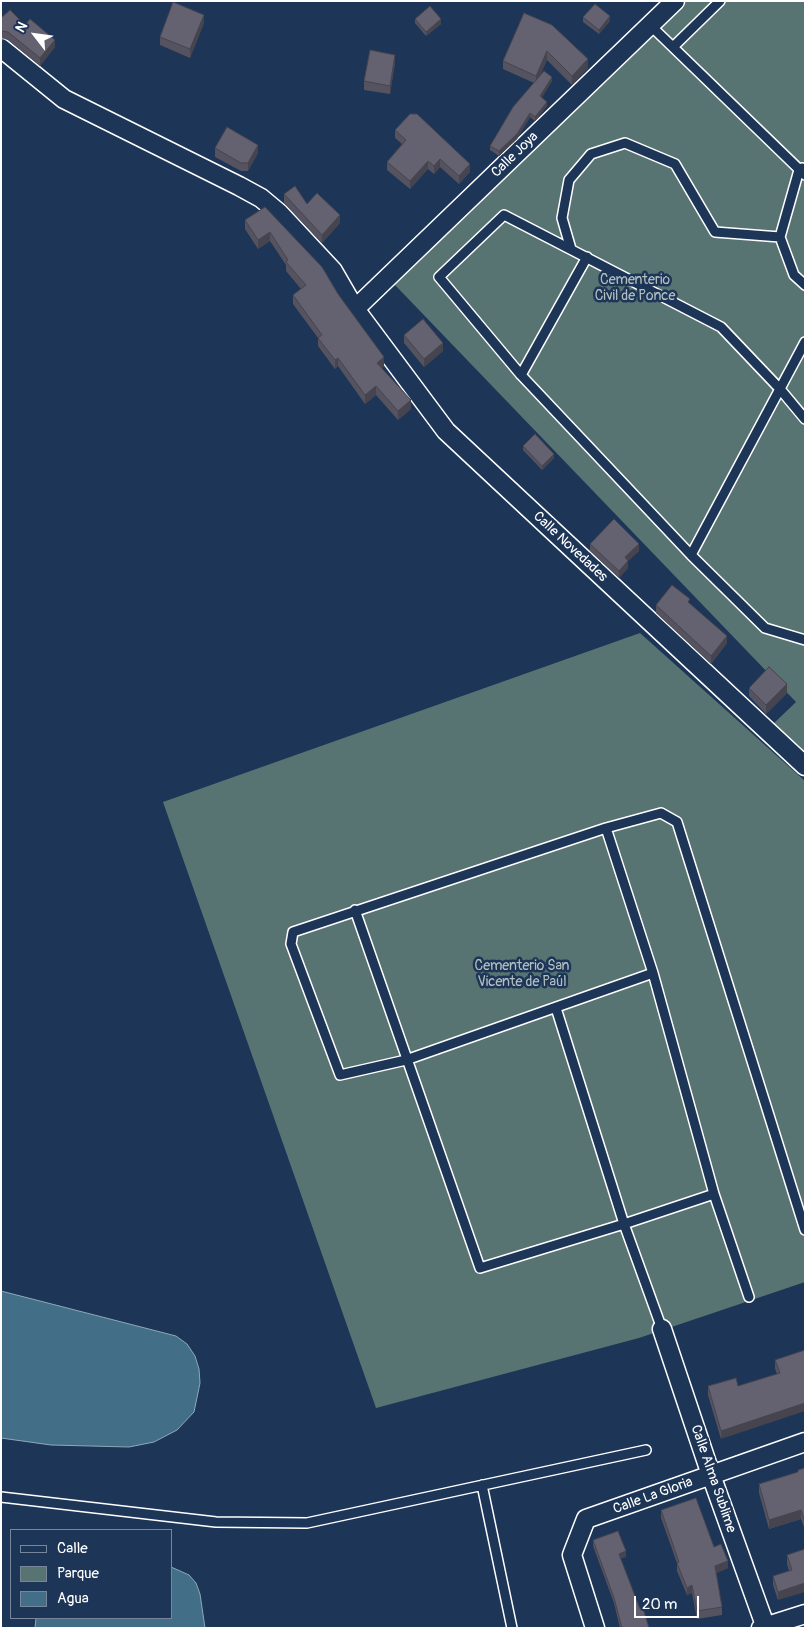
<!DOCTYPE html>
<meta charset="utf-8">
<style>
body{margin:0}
#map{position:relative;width:806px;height:1629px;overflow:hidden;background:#1d3557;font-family:Pangolin,sans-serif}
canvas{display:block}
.frame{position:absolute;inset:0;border:2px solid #fff;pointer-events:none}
.legend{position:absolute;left:10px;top:1529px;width:162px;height:90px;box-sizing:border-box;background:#1d3557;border:1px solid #77869a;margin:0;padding:6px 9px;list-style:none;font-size:15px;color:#fff}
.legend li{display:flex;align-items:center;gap:10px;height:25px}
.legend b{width:25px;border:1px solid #77869a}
.north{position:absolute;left:10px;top:10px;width:50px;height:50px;-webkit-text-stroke:4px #1d3557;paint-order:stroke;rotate:300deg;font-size:14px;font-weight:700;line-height:20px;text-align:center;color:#fff}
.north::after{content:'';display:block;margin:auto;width:18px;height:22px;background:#fff;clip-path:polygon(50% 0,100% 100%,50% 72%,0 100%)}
.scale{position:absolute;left:634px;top:1596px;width:65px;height:22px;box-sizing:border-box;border:2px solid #fff;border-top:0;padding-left:6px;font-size:15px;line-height:18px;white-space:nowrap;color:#fff;-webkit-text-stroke:4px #1d3557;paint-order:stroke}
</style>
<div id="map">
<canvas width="806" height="1629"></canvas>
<div class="frame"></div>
<ul class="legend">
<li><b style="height:6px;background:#1d3557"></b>Calle</li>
<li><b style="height:14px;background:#587472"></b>Parque</li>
<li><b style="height:14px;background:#426f87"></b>Agua</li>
</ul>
<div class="north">N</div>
<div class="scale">20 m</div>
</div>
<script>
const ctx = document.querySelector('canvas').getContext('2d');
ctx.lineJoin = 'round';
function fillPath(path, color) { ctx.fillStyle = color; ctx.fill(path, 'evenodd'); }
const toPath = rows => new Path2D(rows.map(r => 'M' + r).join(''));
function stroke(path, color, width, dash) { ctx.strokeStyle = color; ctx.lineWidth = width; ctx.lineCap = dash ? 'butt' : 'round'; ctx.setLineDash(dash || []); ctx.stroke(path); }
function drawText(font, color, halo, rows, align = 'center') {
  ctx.font = font + ' Pangolin,sans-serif'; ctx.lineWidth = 5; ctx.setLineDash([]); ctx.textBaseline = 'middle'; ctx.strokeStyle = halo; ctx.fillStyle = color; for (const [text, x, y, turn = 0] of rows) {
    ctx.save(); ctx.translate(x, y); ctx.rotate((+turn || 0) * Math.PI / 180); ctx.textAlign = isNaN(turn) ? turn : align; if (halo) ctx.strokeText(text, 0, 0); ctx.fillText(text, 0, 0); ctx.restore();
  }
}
fillPath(toPath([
 [685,1,805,1,805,757,771,726,796,702,395,285],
 [640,633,805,781,805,1282,639,1338,376,1408,163,802]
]), '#587472');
const water = toPath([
 [1,1291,176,1336,187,1344,195,1356,199,1369,200,1383,194,1412,177,1430,154,1442,129,1447,51,1445,1,1438,1,1291],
 [171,1567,189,1575,196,1583,200,1594,205,1628,35,1628,36,1618,171,1618,171,1567]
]);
fillPath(water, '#426f87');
stroke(water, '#8ea9b7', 1);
const lane = toPath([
 [650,25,805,175],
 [673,47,720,1],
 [802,168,799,170,780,237,794,275,805,285],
 [571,249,562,218,569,180,591,154,625,143,675,164,715,232,780,237],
 [521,375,587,257],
 [805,419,780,389,721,327,504,215,439,277,521,375,691,555,765,628,805,640],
 [691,555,805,342],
 [606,828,653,973,714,1194,749,1297],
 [355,910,480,1268,624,1224,714,1194],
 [653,973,406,1060,340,1075,291,944,293,932,606,828,661,813,677,822,805,1230],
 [556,1008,624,1224,662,1329],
 [482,1485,512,1628],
 [1,1497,216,1522,307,1523,646,1450]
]);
const street = toPath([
 [1,48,64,99,239,186,261,198,279,213,333,271,355,309,446,431,805,766],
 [355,309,675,1],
 [662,1329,711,1475,766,1628],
 [595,1628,572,1555,586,1519,805,1442],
 [761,1628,805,1614]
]);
stroke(lane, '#fff', 12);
stroke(street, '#fff', 21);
stroke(lane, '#1d3557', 9);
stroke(street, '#1d3557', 18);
fillPath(toPath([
 [524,13,588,68,572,85,547,60,539,78,552,81,542,97,547,106,535,121,530,117,517,139,499,156,490,150,490,146,534,83,503,69,503,61],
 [583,17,610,21,599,34,583,22],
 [1,18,25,25,55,47,40,66,8,40,1,38],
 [415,19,441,24,426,36,415,23],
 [204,23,190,58,160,45,160,37],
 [395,63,390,94,364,90,364,81],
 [395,130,470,172,459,184,440,167,434,174,428,169,410,189,387,170,387,162,402,144,395,138],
 [215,148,258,153,248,171,241,171,215,157],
 [284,194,307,204,340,223,322,243,284,203],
 [265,207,338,294,384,366,382,368,411,409,398,420,376,395,365,404,338,366,335,369,318,346,318,338,293,304,293,295,301,289,286,271,286,265,270,241,258,249,245,229,245,220],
 [404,335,443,351,424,367,404,343],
 [523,446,554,458,542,470,523,450],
 [590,544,639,551,628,561,628,568,619,578,590,551],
 [690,604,727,643,711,664,656,613,656,605],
 [749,688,787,693,766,714,749,696],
 [805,1350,721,1439,708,1395,708,1386,738,1386,777,1374,775,1369,775,1360],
 [805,1468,805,1530,801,1519,769,1529,759,1493,759,1484,798,1472,798,1470],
 [661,1510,714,1547,728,1568,716,1573,722,1607,722,1615,697,1619,692,1593,687,1595,677,1571,677,1563,661,1518],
 [593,1540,626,1557,620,1558,640,1609,649,1628,620,1628,614,1603,593,1546],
 [805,1549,778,1600,773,1585,773,1576,789,1571,787,1564,787,1555]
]), '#565360');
fillPath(toPath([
 [204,15,204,23,190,58,190,49],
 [610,16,610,21,599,34,599,30],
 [441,19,441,24,426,36,426,32],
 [55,40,55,47,40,66,40,58],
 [547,51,547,60,536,84,536,76],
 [395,55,395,63,390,94,390,86],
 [588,59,588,68,572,85,572,76],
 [552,77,552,81,540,100,540,96],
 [547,102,547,106,535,121,535,117],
 [530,113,530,117,517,139,499,156,499,151],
 [258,145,258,153,248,171,248,163],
 [440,159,440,167,434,174,434,166],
 [428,161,428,169,410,189,410,181],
 [470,164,470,172,459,184,459,176],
 [340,215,340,223,322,243,322,235],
 [270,232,270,241,258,249,258,240],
 [443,343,443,351,424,367,424,359],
 [384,357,384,366,377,371,377,363],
 [338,358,338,366,335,369,335,360],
 [376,386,376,395,365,404,365,395],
 [411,400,411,409,398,420,398,411],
 [554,454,554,458,542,470,542,466],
 [639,544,639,551,628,561,628,568,619,578,619,571,625,557],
 [727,636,727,643,711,664,711,656],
 [787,684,787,693,766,714,766,705],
 [805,1403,805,1411,721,1439,721,1431],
 [801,1510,801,1519,769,1529,769,1520],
 [626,1551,626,1557,619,1559,619,1554],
 [728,1561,728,1568,715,1574,715,1566],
 [805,1583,805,1592,778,1600,778,1592],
 [692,1585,692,1593,687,1595,687,1588]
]), '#46444e');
const building = toPath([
 [173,2,204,15,190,49,160,37,173,2],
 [595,4,610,16,599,30,583,17,595,4],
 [430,6,441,19,426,32,415,19,430,6],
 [10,10,25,25,30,19,55,40,40,58,8,32,1,31,1,18,10,10],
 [524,13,552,25,588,59,572,76,547,51,536,76,503,61,524,13],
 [370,50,395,55,390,86,364,81,370,50],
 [544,71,552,77,540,96,547,102,535,117,530,113,517,134,499,151,490,146,513,107,544,71],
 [410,114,417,114,470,164,459,176,440,159,434,166,428,161,410,181,387,162,406,140,395,130,410,114],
 [227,127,258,145,248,163,241,163,215,148,227,127],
 [295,186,307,204,317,193,340,215,322,235,284,194,295,186],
 [265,207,322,267,338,294,384,357,377,363,411,400,398,411,376,386,365,395,338,358,335,360,318,338,322,335,293,295,306,285,286,262,288,260,270,232,258,240,245,220,265,207],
 [423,319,443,343,424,359,404,335,423,319],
 [535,434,554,454,542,466,523,446,535,434],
 [614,519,639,544,625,557,628,561,619,571,590,544,614,519],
 [672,585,690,599,688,602,727,636,711,656,656,605,672,585],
 [769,667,787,684,766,705,749,688,769,667],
 [805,1350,805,1403,721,1431,708,1386,736,1378,738,1386,780,1373,775,1360,805,1350],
 [805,1468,805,1521,801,1510,769,1520,759,1484,798,1472,798,1470,805,1468],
 [696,1498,714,1547,721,1544,728,1561,715,1566,722,1607,697,1611,692,1585,687,1588,677,1563,679,1562,661,1510,696,1498],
 [618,1531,626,1551,619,1554,640,1609,643,1608,649,1628,622,1628,614,1598,593,1540,618,1531],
 [805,1549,805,1583,778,1592,773,1576,792,1570,787,1555,805,1549]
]);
fillPath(building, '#646170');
stroke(building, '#46444e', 1);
drawText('14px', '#fff', '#1d3557', [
 ["Calle Joya",515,155,-44],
 ["Calle Novedades",570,547,43],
 ["Calle Alma Sublime",713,1479,71],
 ["Calle La Gloria",653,1496,-20]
]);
drawText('14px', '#b4c0c0', '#1d3557', [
 ["Cementerio",635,280],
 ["Civil de Ponce",635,296],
 ["Cementerio San",522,966],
 ["Vicente de Paúl",522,982]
]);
</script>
